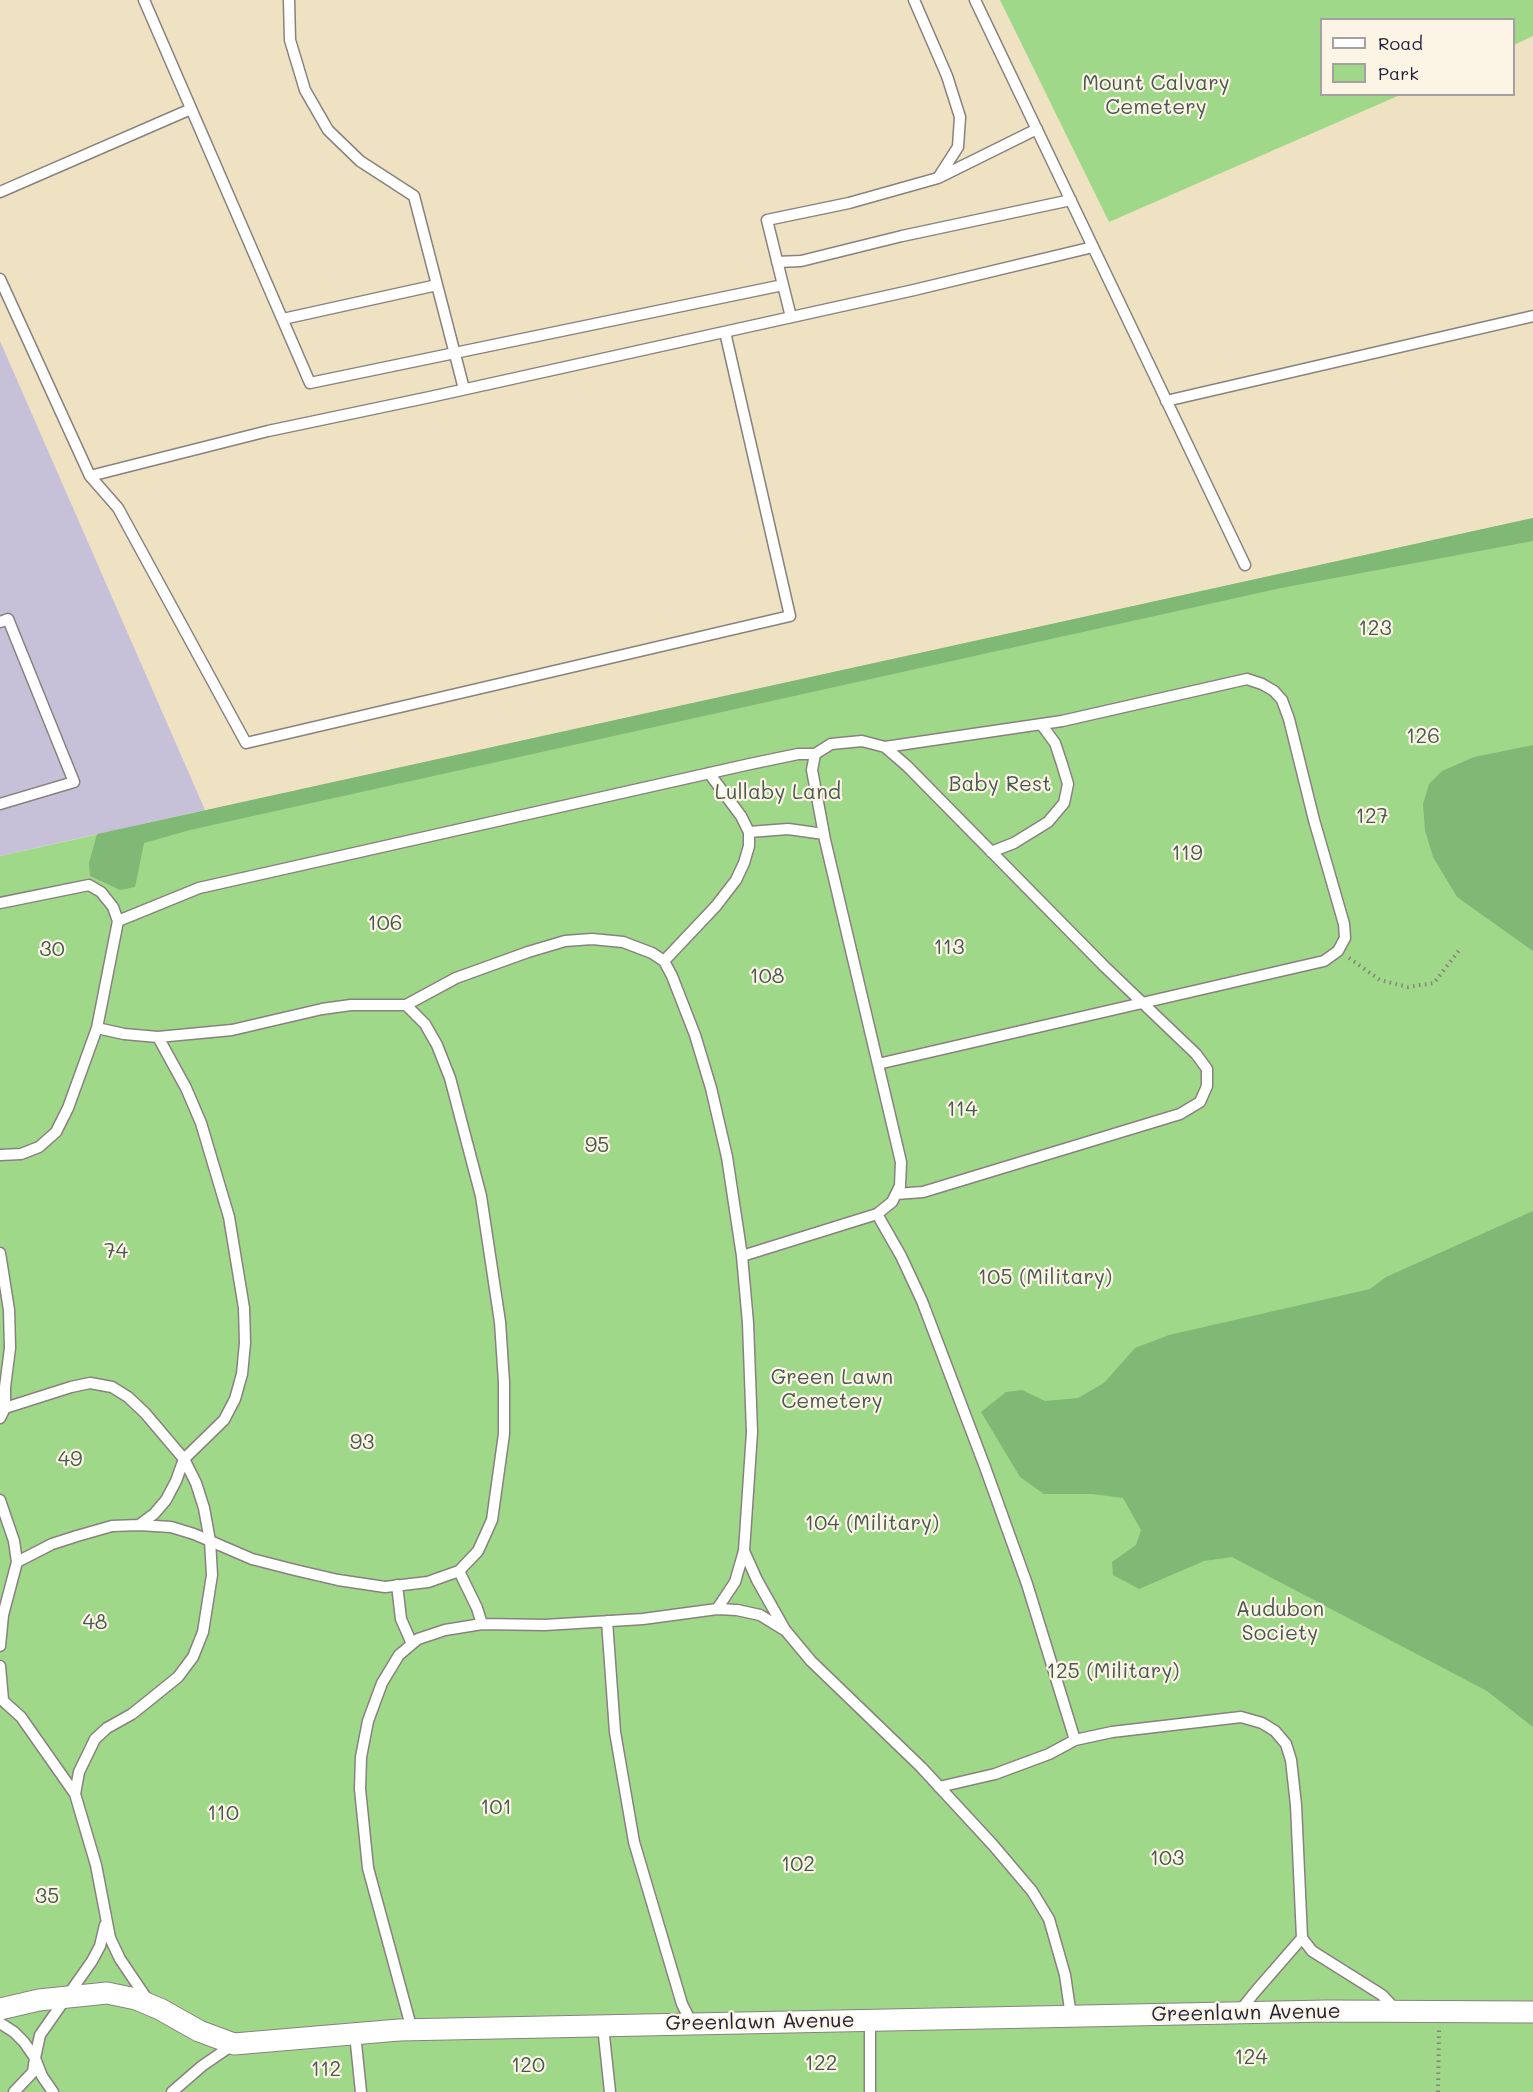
<!DOCTYPE html>
<style>
body{margin:0}
#map{position:relative;width:1533px;height:2092px;overflow:hidden;background:#efe2c2;font-family:Mali,sans-serif}
canvas{display:block}
.legend{position:absolute;left:1320px;top:18px;width:195px;height:78px;box-sizing:border-box;background:#fcf5e5;border:2px solid #a5a1a1;margin:0;padding:8px 10px;list-style:none;font-size:18px;color:#22223b}
.legend li{display:flex;align-items:center;gap:12px;height:30px}
.legend b{width:30px;border:2px solid #a5a1a1}
</style>
<div id="map">
<canvas width="1533" height="2092"></canvas>
<ul class="legend">
<li><b style="height:8px;background:#fff"></b>Road</li>
<li><b style="height:16px;background:#a0d889"></b>Park</li>
</ul>
</div>
<script>
const ctx = document.querySelector('canvas').getContext('2d');
ctx.lineJoin = 'round';
function fillPath(path, color) { ctx.fillStyle = color; ctx.fill(path, 'evenodd'); }
const toPath = rows => new Path2D(rows.map(r => 'M' + r).join(''));
function stroke(path, color, width, dash) { ctx.strokeStyle = color; ctx.lineWidth = width; ctx.lineCap = dash ? 'butt' : 'round'; ctx.setLineDash(dash || []); ctx.stroke(path); }
function drawText(font, color, halo, rows, align = 'center') {
  ctx.font = font + ' Mali,sans-serif'; ctx.lineWidth = 4.5; ctx.setLineDash([]); ctx.textBaseline = 'middle'; ctx.strokeStyle = halo; ctx.fillStyle = color; for (const [text, x, y, turn = 0] of rows) {
    ctx.save(); ctx.translate(x, y); ctx.rotate((+turn || 0) * Math.PI / 180); ctx.textAlign = isNaN(turn) ? turn : align; if (halo) ctx.strokeText(text, 0, 0); ctx.fillText(text, 0, 0); ctx.restore();
  }
}
fillPath(toPath([
 [0,341,205,810,0,856]
]), '#c7c0d9');
fillPath(toPath([
 [1000,0,1533,0,1533,36,1514,45,1514,20,1322,20,1322,94,1400,95,1109,222],
 [1533,518,1533,2092,0,2092,0,856]
]), '#a0d889');
fillPath(toPath([
 [1533,518,1533,541,1281,588,190,830,144,843,135,887,120,890,90,876,89,863,97,834],
 [1533,745,1533,951,1457,897,1433,857,1425,830,1423,804,1429,784,1442,771,1474,757],
 [1533,1211,1533,1727,1487,1691,1232,1557,1204,1561,1139,1589,1113,1575,1112,1562,1136,1545,1141,1530,1123,1498,1092,1494,1044,1494,1020,1477,981,1412,1006,1392,1022,1390,1045,1401,1078,1398,1104,1383,1135,1348,1169,1335,1370,1289,1386,1277]
]), '#80b875');
const service = toPath([
 [144,0,310,383,783,285,767,220,849,203,938,178,1037,129],
 [289,0,290,40,305,90,328,130,360,161,414,196,464,389],
 [914,0,947,76,960,117,958,147,938,178],
 [975,0,1245,565],
 [0,192,191,109],
 [777,262,801,261,902,236,1071,200],
 [0,279,90,476,118,508,246,743,790,616,725,332],
 [783,285,791,317],
 [283,319,437,285],
 [1166,401,1533,316],
 [90,476,268,431,430,397,914,290,1093,247],
 [0,622,8,619,74,782,0,804],
 [749,832,788,829,824,834],
 [991,852,1014,843,1048,822,1064,803,1068,784,1062,764,1055,743,1041,724],
 [0,903,89,885,101,892,113,907,118,921,97,1028,68,1108,56,1132,39,1147,21,1154,0,1155],
 [118,921,199,888,750,764,798,754,815,754],
 [664,961,716,906,736,880,744,863,749,846,749,832,741,816,709,773],
 [406,1005,456,978,528,952,565,941,592,939,623,942,652,953,664,961,672,976,695,1035,711,1088,727,1157,742,1256,748,1323,752,1432,744,1551,735,1582,717,1609],
 [97,1028,124,1034,158,1037],
 [878,1064,1324,961,1338,951,1345,938,1344,924,1314,820,1289,719,1282,700,1274,691,1262,684,1247,679,1062,721,885,747],
 [877,1214,901,1256,922,1301,985,1467,1027,1584,1075,1740],
 [0,1253,9,1310,10,1348,5,1387,5,1408],
 [742,1256,877,1214,892,1202,900,1186,901,1162,825,840,812,770,815,754,831,744,862,741,885,747,907,766,1105,967,1196,1054,1207,1069,1207,1086,1200,1102,1180,1114,923,1192,896,1194],
 [0,1418,5,1408,71,1387,90,1383,112,1387,128,1397,145,1413,184,1459,196,1483,204,1508,210,1541,212,1575,203,1632,193,1657,178,1677,152,1698,132,1714,107,1728,95,1739,79,1772,75,1794],
 [0,1500,14,1541,17,1562,3,1615,0,1646],
 [744,1551,757,1580,784,1628],
 [17,1562,52,1544,77,1536,112,1526,139,1525,171,1527,194,1534,252,1559,295,1570,338,1580,385,1587,428,1582,459,1571,478,1551,492,1520,504,1434,504,1382,500,1322,481,1196,450,1078,437,1045,425,1024,406,1005,351,1005,322,1009,232,1030,158,1037,186,1088,201,1123,229,1217,244,1308,245,1343,242,1374,235,1399,224,1420,184,1459,176,1481,166,1500,154,1514,139,1525],
 [459,1571,477,1608,482,1624],
 [397,1585,401,1619,412,1644],
 [607,1621,615,1732,634,1842,682,2004,692,2024],
 [0,1666,3,1700],
 [0,1698,21,1717,75,1794,96,1865,110,1938,120,1959,147,1999],
 [939,1787,995,1774,1049,1754,1075,1740,1112,1732,1241,1717,1262,1723,1275,1731,1286,1744,1291,1760,1296,1805,1302,1938],
 [1239,2012,1255,1992,1302,1938,1312,1951,1382,1995,1397,2011],
 [870,2020,870,2092],
 [0,2023,14,2032,24,2042,35,2058,33,2072,14,2092],
 [603,2026,610,2092],
 [412,2030,368,1868,360,1789,361,1757,368,1721,382,1683,399,1655,418,1639,445,1630,482,1624,545,1625,643,1619,717,1609,737,1610,760,1615,786,1631,811,1661,921,1767,993,1845,1032,1891,1049,1919,1065,1975,1071,2016],
 [355,2034,361,2092],
 [53,2092,42,2076,35,2058,40,2035,92,1961,100,1946,105,1925],
 [172,2092,202,2066,234,2044]
]);
const minor = toPath([
 [0,2009,39,2000,107,1993,136,1999,160,2009,199,2031,234,2044,399,2030,1327,2011,1533,2012]
]);
stroke(service, '#88827e', 13);
stroke(minor, '#88827e', 23);
stroke(toPath([
 [1349,958,1380,980,1408,987,1434,983,1460,949],
 [1438,2092,1439,2030]
]), '#88827e', 4, [1.5, 4.5]);
stroke(service, '#fff', 10);
stroke(minor, '#fff', 21);
drawText('21px', '#485952', '#fcf5e5', [
 ["Mount Calvary",1156,84],
 ["Cemetery",1156,108],
 ["123",1375,629],
 ["126",1423,737],
 ["Baby Rest",1000,785],
 ["Lullaby Land",778,793],
 ["127",1372,817],
 ["119",1187,854],
 ["106",385,924],
 ["113",949,948],
 ["30",52,950],
 ["108",767,977],
 ["114",962,1110],
 ["95",597,1146],
 ["74",116,1252],
 ["105 (Military)",1045,1278],
 ["Green Lawn",832,1378],
 ["Cemetery",832,1402],
 ["93",362,1443],
 ["49",70,1460],
 ["104 (Military)",872,1524],
 ["Audubon",1280,1610],
 ["Society",1280,1634],
 ["48",95,1623],
 ["125 (Military)",1113,1672],
 ["101",496,1808],
 ["110",223,1814],
 ["103",1167,1859],
 ["102",798,1865],
 ["35",47,1897],
 ["124",1251,2058],
 ["122",821,2064],
 ["120",528,2066],
 ["112",326,2070]
]);
drawText('21px', '#22223b', '#fcf5e5', [
 ["Greenlawn Avenue",1246,2013,-1],
 ["Greenlawn Avenue",760,2022,-1]
]);
</script>
